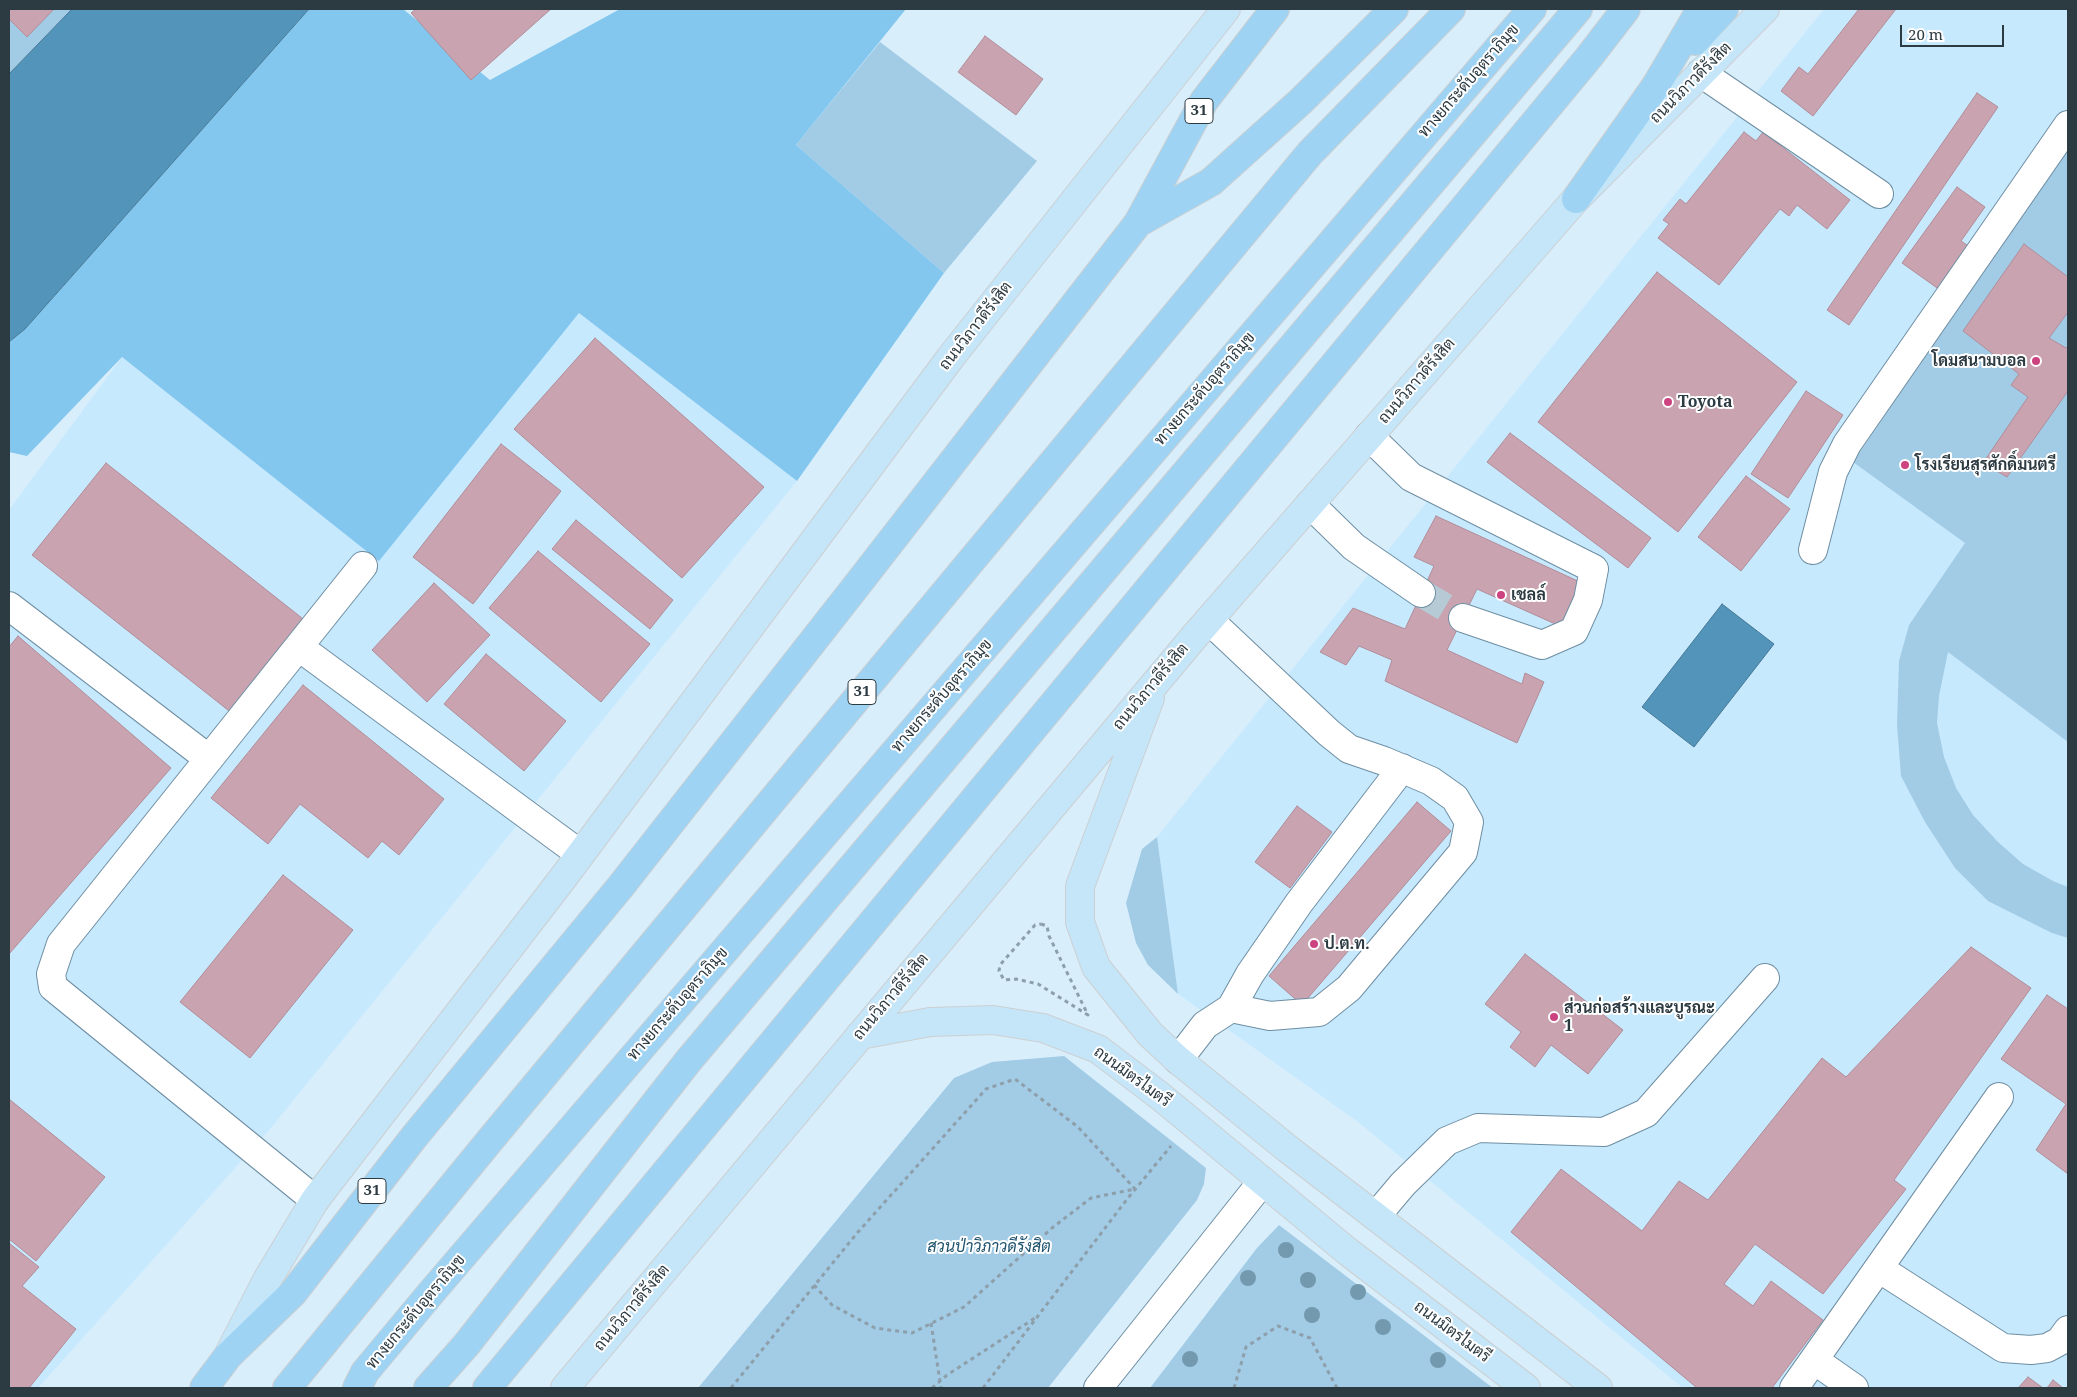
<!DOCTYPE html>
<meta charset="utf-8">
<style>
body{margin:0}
#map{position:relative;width:2077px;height:1397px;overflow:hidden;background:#d9eefb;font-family:"Noto Serif",serif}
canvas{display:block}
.frame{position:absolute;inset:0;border:10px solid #2c3a42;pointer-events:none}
.scale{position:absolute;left:1900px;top:25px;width:104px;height:22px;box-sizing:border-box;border:2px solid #2c3a42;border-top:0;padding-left:6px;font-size:15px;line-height:18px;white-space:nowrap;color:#2c3a42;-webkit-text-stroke:4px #fff;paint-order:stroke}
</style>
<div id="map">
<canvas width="2077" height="1397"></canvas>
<div class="frame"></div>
<div class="scale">20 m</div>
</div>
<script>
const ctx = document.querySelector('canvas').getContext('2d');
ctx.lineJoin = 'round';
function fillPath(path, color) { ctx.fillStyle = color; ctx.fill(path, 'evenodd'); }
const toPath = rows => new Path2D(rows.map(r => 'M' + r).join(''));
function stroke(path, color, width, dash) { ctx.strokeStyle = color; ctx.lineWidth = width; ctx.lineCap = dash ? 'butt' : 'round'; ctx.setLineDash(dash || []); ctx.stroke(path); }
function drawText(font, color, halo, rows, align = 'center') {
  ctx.font = font + ' "Noto Serif",Sarabun,serif'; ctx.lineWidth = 4; ctx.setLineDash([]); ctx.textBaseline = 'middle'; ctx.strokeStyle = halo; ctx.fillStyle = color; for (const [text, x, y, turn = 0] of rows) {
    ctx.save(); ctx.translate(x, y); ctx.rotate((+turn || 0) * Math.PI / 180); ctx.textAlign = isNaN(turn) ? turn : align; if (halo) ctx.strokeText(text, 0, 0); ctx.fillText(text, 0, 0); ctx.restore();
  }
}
fillPath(toPath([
 [1824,9,2068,9,2068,1388,1683,1388,1358,1122,1178,994,1157,837],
 [579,313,797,481,270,1129,38,1388,9,1388,9,510,122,357,379,560]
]), '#c7e9fe');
fillPath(toPath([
 [9,9,72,9,9,74],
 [880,42,1037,161,944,273,796,145],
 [2068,148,2068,742,1948,652,1939,696,1937,723,1944,757,1956,788,1973,815,1998,842,2023,864,2053,881,2068,887,2068,938,2052,933,1988,901,1955,868,1925,822,1901,776,1897,725,1899,661,1909,625,1965,543,1853,462],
 [1157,837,1178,994,1148,965,1136,943,1126,903,1142,849],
 [1064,1056,1206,1168,1204,1184,1197,1200,1048,1388,698,1388,954,1078,992,1062],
 [1279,1225,1493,1388,1150,1388,1257,1248]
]), '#a2cbe5');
fillPath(toPath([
 [309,9,403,9,490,80,620,9,906,9,796,145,944,273,797,481,579,313,379,561,122,357,27,456,9,452,9,342,25,329]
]), '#83c6ee');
const water = toPath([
 [72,9,309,9,25,329,9,342,9,74,72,9],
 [1722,604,1774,644,1694,747,1642,707,1722,604]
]);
fillPath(water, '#5294ba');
stroke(water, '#477996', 1);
const building = toPath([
 [9,9,54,9,27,37,9,19,9,9],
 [416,9,551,9,471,80,411,13,416,9],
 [1859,9,1896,9,1813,116,1781,91,1799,67,1808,74,1859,9],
 [985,36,1043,79,1016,115,958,72,985,36],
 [1977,93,1998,107,1849,325,1827,310,1977,93],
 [1744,132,1756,141,1763,132,1850,200,1827,229,1797,205,1789,216,1780,209,1719,285,1658,238,1669,224,1663,220,1680,199,1686,204,1744,132],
 [1957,187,1985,207,1961,241,1970,247,1940,290,1902,263,1957,187],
 [2024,244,2068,277,2068,312,2049,338,2066,348,2068,346,2068,391,2007,477,1983,463,2028,397,2011,385,2019,374,1963,331,2024,244],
 [1657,272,1797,382,1678,532,1538,422,1657,272],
 [595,338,764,487,682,578,514,429,595,338],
 [1806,391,1843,415,1788,498,1751,474,1806,391],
 [1510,433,1651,538,1628,568,1487,462,1510,433],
 [501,444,561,491,473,604,413,557,501,444],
 [106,463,312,626,238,718,32,555,106,463],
 [1746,476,1790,509,1741,571,1698,537,1746,476],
 [1436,516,1580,582,1562,627,1477,589,1447,650,1522,684,1525,673,1544,682,1517,743,1385,681,1392,660,1359,646,1346,665,1320,652,1353,608,1405,629,1434,566,1414,557,1436,516],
 [576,520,673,600,650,629,552,549,576,520],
 [538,551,650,644,601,702,489,608,538,551],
 [434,583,490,635,427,702,372,650,434,583],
 [18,636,171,768,9,954,9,647,18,636],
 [486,654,566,721,524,771,444,704,486,654],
 [303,685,444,799,399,855,382,841,368,858,300,804,268,844,211,798,303,685],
 [1417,802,1451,831,1302,1005,1269,976,1417,802],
 [1297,806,1332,832,1290,888,1255,862,1297,806],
 [283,875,353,930,250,1058,180,1002,283,875],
 [1971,947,2031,988,1894,1180,1906,1189,1823,1294,1755,1244,1724,1284,1753,1306,1771,1281,1823,1320,1772,1388,1697,1388,1511,1232,1561,1169,1642,1231,1679,1181,1708,1200,1822,1058,1846,1077,1971,947],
 [1525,954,1623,1030,1588,1074,1551,1045,1535,1067,1510,1047,1521,1032,1485,1004,1525,954],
 [2047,995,2068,1009,2068,1174,2036,1150,2066,1104,2001,1059,2047,995],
 [9,1099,105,1177,36,1261,9,1239,9,1099],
 [9,1243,39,1267,22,1286,76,1329,29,1388,9,1388,9,1243],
 [2028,1377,2043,1388,2018,1388,2028,1377],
 [2053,1380,2063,1388,2047,1388,2053,1380]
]);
fillPath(building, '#c9a3af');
stroke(building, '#b28d99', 1);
stroke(toPath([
 [1421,593,1463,618]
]), '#b6cad6', 28, [28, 14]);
const minor = toPath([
 [1701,73,1879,194],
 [1369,436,1411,477,1594,569,1588,600,1574,631,1542,645,1463,618],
 [1310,504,1354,547,1421,593],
 [1813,550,1833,472,1847,444,2068,125],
 [9,606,209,759],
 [299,647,580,854],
 [1231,1008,1250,974,1299,903,1402,768],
 [1178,1060,1205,1025,1231,1008,1270,1016,1319,1012,1349,988,1463,852,1469,822,1455,798,1431,781,1384,761,1349,749,1329,733,1209,620],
 [315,1200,53,987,51,974,61,944,363,566],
 [1376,1216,1403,1184,1447,1141,1478,1128,1604,1132,1646,1113,1765,978],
 [1880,1269,2003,1348,2031,1350,2047,1348,2060,1341,2068,1330],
 [1814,1360,1854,1388],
 [1098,1388,1262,1182],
 [1794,1388,1999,1097]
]);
const major = toPath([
 [1150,698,1080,886,1080,922,1096,967,1150,1034,1178,1060,1288,1149,1598,1388],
 [860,1035,930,1022,993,1020,1043,1028,1098,1049,1160,1096,1347,1251,1526,1388],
 [230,1352,267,1280,315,1200,563,878,951,357,1226,9],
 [565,1388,1194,637,1576,199,1765,9]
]);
const highway = toPath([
 [1695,41,1724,9],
 [1576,199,1655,87,1701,9],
 [1138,223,1211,182,1301,101,1394,9],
 [204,1388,228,1356,293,1293,414,1137,621,886,861,580,1138,223,1204,101,1275,9],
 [287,1388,491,1139,1310,153,1451,9],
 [357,1388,365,1372,430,1294,1532,9],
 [428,1388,467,1344,689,1060,1578,9],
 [487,1388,1589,57,1626,9]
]);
stroke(minor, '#6e8ea2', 30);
stroke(major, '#ccd0d2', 30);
stroke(highway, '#ccd0d2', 30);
stroke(toPath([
 [1041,924,1047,926,1049,936,1088,1015,1038,984,1016,979,1004,980,999,971,1000,965,1035,925,1041,924],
 [814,1285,832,1305,875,1328,912,1333,964,1307,1052,1228,1091,1198,1135,1189],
 [931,1323,941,1388],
 [731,1388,858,1232,986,1089,1015,1079,1078,1127,1135,1189],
 [932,1388,947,1375,1035,1318],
 [983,1388,1128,1198,1171,1146],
 [1234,1388,1246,1347,1278,1326,1310,1338,1337,1388]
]), '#8d9faa', 3, [4, 4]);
stroke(minor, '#fff', 28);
stroke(major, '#c5e5f8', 28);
stroke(highway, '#9ed3f3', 28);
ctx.fillStyle = '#7399ae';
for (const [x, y] of [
 [1286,1250],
 [1248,1278],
 [1308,1280],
 [1358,1292],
 [1312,1315],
 [1383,1327],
 [1190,1359],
 [1438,1360]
]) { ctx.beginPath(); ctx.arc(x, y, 8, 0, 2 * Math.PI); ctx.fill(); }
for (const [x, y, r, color] of [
 [2036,361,5,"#cc437f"],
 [1668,402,5,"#cc437f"],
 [1905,465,5,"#cc437f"],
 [1501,595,5,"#cc437f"],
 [1314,944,5,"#cc437f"],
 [1554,1017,5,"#cc437f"]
]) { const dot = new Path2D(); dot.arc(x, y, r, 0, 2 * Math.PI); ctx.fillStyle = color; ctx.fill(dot); stroke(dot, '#fff', 2); }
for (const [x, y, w] of [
 [1199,111,28],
 [862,692,28],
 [372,1191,28]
]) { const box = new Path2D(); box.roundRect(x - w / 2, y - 12.5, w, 25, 4); ctx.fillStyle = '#fff'; ctx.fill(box); stroke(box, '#2c3a42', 1); }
drawText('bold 15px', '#2c3a42', null, [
 ["31",1199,111],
 ["31",862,692],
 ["31",372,1191]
]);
drawText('16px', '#2c3a42', '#fff', [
 ["ทางยกระดับอุตราภิมุข",1469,81,-49],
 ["ถนนวิภาวดีรังสิต",1691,83,-45],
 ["ถนนวิภาวดีรังสิต",976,326,-52],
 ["ถนนวิภาวดีรังสิต",1417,381,-49],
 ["ทางยกระดับอุตราภิมุข",1205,389,-49],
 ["ถนนวิภาวดีรังสิต",1151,687,-50],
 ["ทางยกระดับอุตราภิมุข",942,696,-49],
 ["ถนนวิภาวดีรังสิต",891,997,-50],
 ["ทางยกระดับอุตราภิมุข",678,1004,-49],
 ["ถนนมิตรไมตรี",1132,1077,36],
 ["ถนนวิภาวดีรังสิต",632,1308,-50],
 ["ทางยกระดับอุตราภิมุข",416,1312,-50],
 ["ถนนมิตรไมตรี",1452,1332,37]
]);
drawText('bold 16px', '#2c3a42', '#fff', [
 ["โดมสนามบอล",2026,361,"right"],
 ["Toyota",1678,402],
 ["โรงเรียนสุรศักดิ์มนตรี",1915,465],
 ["เชลล์",1511,595],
 ["ป.ต.ท.",1324,944],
 ["ส่วนก่อสร้างและบูรณะ",1564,1008],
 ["1",1564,1026]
], 'left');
drawText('italic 16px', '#20546f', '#fff', [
 ["สวนป่าวิภาวดีรังสิต",989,1247]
]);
</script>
